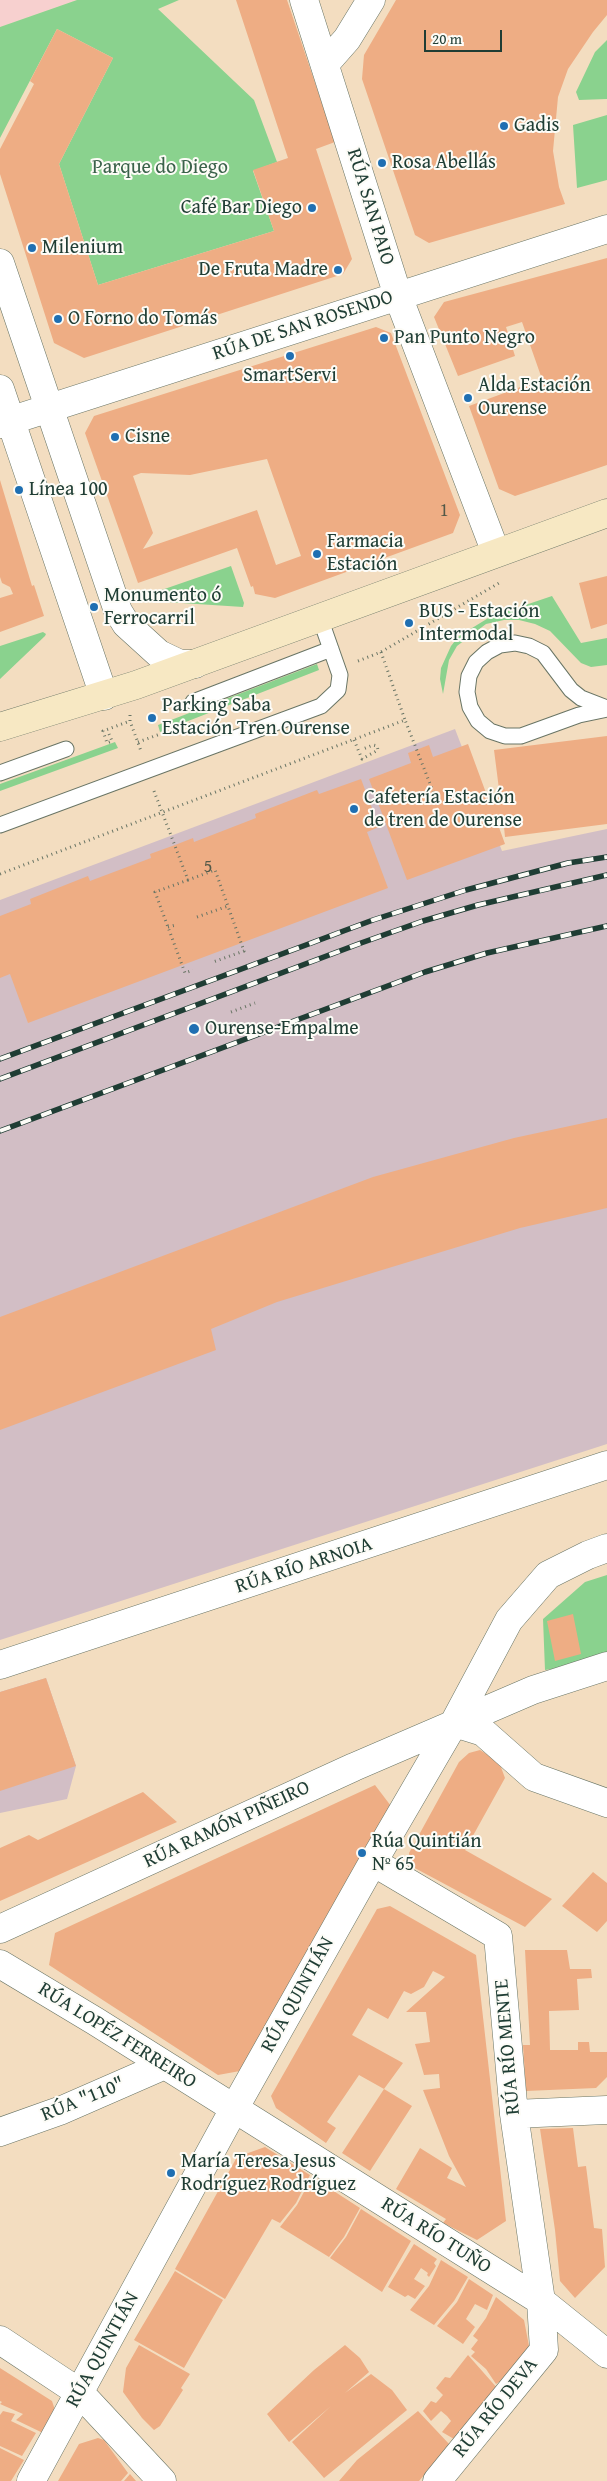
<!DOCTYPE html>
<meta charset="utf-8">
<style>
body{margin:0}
#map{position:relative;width:607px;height:2481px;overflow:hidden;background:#f3ddc0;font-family:"Gentium Book Plus",serif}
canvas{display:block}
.scale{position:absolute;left:424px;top:30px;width:78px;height:22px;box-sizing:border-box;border:2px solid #1f3d34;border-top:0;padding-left:6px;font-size:15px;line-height:18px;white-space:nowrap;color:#1f3d34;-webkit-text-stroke:4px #fdfcf7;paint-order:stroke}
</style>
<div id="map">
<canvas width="607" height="2481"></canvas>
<div class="scale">20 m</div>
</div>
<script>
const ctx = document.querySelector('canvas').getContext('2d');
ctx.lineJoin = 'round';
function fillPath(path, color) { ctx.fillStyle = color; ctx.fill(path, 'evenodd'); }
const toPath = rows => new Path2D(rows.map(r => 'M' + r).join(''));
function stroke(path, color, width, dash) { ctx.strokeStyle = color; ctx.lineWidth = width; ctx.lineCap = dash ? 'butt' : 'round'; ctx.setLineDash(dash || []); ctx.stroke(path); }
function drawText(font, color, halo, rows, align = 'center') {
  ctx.font = font + ' "Gentium Book Plus",serif'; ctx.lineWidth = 4; ctx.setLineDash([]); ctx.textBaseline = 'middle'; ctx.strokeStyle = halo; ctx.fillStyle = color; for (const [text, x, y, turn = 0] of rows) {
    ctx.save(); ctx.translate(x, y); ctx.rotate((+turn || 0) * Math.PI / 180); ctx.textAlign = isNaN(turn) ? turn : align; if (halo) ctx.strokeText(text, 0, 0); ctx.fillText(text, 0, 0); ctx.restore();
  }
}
fillPath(toPath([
 [0,0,77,0,0,27]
]), '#f7d0cf');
fillPath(toPath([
 [455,729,502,851,607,829,607,1444,0,1640,0,900],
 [46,1678,76,1766,67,1799,0,1813,0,1692]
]), '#d2bec5');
fillPath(toPath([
 [77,0,179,0,158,9,254,100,277,162,253,171,274,231,98,285,59,164,113,58,57,29,0,138,0,27],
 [607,40,607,99,579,100,576,92,595,52],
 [607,115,607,180,577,188,573,125],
 [231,566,244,603,243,607,151,601,148,598,150,594],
 [552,596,581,643,607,638,607,665,591,667,581,663,550,631,535,624,519,620,504,620,486,624,457,646,449,660,443,694,440,679,441,668,451,646,459,636,490,617],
 [43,632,46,634,45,636,0,679,0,646],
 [317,664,319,670,160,732,158,725],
 [115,742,118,748,0,791,0,784],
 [607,1575,607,1657,592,1663,545,1670,543,1619,585,1582]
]), '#8ad28e');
fillPath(toPath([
 [236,0,287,0,335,142,316,149,352,259,343,274,84,358,54,343,0,174,0,149,34,84,30,81,57,29,113,58,59,164,98,285,274,231,253,170,288,158],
 [396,0,607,0,607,15,593,32,568,69,558,97,553,151,559,187,565,204,429,243,415,235,362,79,364,55],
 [607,258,607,465,515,496,499,489,469,406,542,379,522,322,506,327,515,356,458,376,434,317,444,302],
 [376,327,391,333,460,515,453,533,275,598,255,594,253,586,251,587,237,548,138,583,85,433,94,416],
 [267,459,301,556,276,565,257,510,143,549,153,533,133,476,141,473,190,475],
 [0,480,32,586,34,585,44,616,0,632,0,598,13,594,10,587,2,583,0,577],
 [607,576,607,624,591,629,579,583],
 [607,736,607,824,505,837,503,817,496,819,505,844,407,880,369,779,411,763,408,753,429,745,433,757,468,744,489,801,500,797,494,750],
 [361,779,379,827,367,832,388,888,28,1023,10,974,0,978,0,916,31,904,30,899,88,876,90,881,151,858,150,854,175,845,193,838,194,842,256,818,255,814,317,790,319,794],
 [607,1118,607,1208,520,1228,277,1302,211,1329,216,1350,0,1430,0,1317,373,1177,514,1138],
 [573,1614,581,1654,555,1661,547,1621],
 [46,1678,76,1766,0,1791,0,1692],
 [480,1750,499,1762,505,1778,465,1850,552,1899,525,1927,411,1866,409,1853,459,1762,469,1753],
 [375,1785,394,1810,251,2069,218,2075,49,1965,55,1933],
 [143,1792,177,1822,0,1901,0,1848,29,1835,38,1840],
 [593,1872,607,1883,607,1921,597,1932,562,1906],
 [390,1906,476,1955,506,2221,477,2240,443,2223,446,2219,396,2189,420,2148,452,2168,447,2178,466,2187,449,2156,423,2090,440,2088,439,2074,424,2075,415,2044,430,2042,426,2012,406,2012,445,1977,433,1971,424,1987,411,1994,404,1991,388,2019,368,2008,352,2035,403,2063,384,2089,359,2075,327,2122,336,2128,326,2143,276,2108,271,2096,377,1909],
 [525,1950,567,1950,570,1969,591,1969,592,1978,577,1979,579,2010,549,2011,550,2050,578,2050,578,2042,589,2042,590,2052,607,2052,607,2077,596,2088,526,2091,523,2045,530,2045],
 [384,2089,412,2106,370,2171,342,2153],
 [573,2128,578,2167,586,2166,594,2228,602,2229,605,2267,575,2298,560,2281,555,2230,540,2129],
 [265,2147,310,2175,296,2203,280,2223,272,2219,225,2299,175,2269,237,2157],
 [312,2177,360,2208,344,2237,329,2257,280,2227,297,2205],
 [361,2209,411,2241,382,2292,330,2258,346,2237],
 [414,2244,437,2259,434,2263,436,2266,429,2277,427,2275,428,2273,421,2268,414,2279,425,2286,415,2299,408,2295,405,2297,388,2287],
 [441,2260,468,2277,454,2301,434,2325,410,2310,429,2286],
 [175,2271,223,2300,184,2368,134,2340],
 [469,2279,493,2295,487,2310,475,2304,466,2319,475,2327,463,2344,437,2326,457,2302],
 [496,2297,524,2320,529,2346,528,2352,501,2383,499,2382,496,2384,486,2369,471,2356,475,2352,471,2349,478,2340,473,2336,486,2318],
 [139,2345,190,2374,181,2388,183,2390,160,2426,154,2430,142,2418,123,2392,126,2368],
 [345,2345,360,2358,369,2372,345,2393,371,2374,392,2390,407,2410,324,2478,292,2442,331,2406,289,2442,267,2414,314,2370],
 [468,2355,498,2389,454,2439,442,2432,451,2421,447,2416,441,2411,431,2421,423,2411,431,2401,436,2403,443,2395,436,2388,445,2377,450,2378],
 [0,2368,52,2401,56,2413,45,2434,16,2420,23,2414,0,2404,2,2402,0,2401],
 [3,2411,15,2414,11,2421,36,2433,22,2456,0,2446,0,2415],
 [418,2411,450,2445,419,2481,339,2481,357,2460],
 [98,2438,104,2440,128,2473,121,2481,58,2481,79,2444],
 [0,2448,24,2460,11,2481,0,2481],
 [130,2474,136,2481,124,2481]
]), '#eead84');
const service = toPath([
 [193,702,331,649],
 [607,708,581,698,571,690,543,653,529,646,515,643,500,645,487,652,476,662,469,676,467,692,470,707,478,721,490,731,505,736,521,736,579,715,607,709],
 [0,773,66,749],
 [0,825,321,706,338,690,340,675,320,618]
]);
const minor = toPath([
 [304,0,398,296,496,553],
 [325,64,347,39,371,0],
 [0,263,118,611,126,624,159,654,180,664,195,664],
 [0,389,104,696],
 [0,424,607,229],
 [0,1665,607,1465],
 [454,1723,483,1732,534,1777,607,1803],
 [373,1862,498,1936,514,2114,541,2301,544,2350,437,2481],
 [0,1929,354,1767,533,1690,607,1666],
 [0,1964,95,2021,541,2301,607,2354],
 [514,2114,607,2110],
 [0,2132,62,2110,165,2065],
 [0,2340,80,2393,162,2481],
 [31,2481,234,2109,373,1862,454,1723,509,1620,548,1575,588,1555,607,1548]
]);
const secondary = toPath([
 [0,727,136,685,607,513]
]);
stroke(service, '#697565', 17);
stroke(minor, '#697565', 29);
stroke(secondary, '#697565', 29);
stroke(toPath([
 [381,652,405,720],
 [358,661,381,652,499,583],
 [130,715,130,721,141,751],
 [109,734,112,741,107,743,103,731,130,721],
 [354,740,362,759,378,750,377,746,373,745,363,749],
 [138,742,191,723],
 [154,791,188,880,215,870,244,951,213,962],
 [0,874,405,720,436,799],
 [188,880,155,892,185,973,193,970],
 [197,917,228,906],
 [168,927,176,925],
 [231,1012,255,1003]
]), '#697565', 3, [1, 4]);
stroke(service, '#fff', 15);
stroke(minor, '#fff', 28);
stroke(secondary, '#f7e8c3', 28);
const rail = toPath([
 [0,1059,373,920,466,890,568,863,607,857],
 [0,1079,361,943,423,921,478,905,607,875],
 [0,1131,425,972,487,953,607,926]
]);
stroke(rail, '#1f3d34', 5.5);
stroke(rail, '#fdfcf7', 4, [11]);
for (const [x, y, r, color] of [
 [504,126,5,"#1f6fb2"],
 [382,163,5,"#1f6fb2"],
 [312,208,5,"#1f6fb2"],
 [32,248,5,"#1f6fb2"],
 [338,270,5,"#1f6fb2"],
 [58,319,5,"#1f6fb2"],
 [384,338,5,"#1f6fb2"],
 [290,356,5,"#1f6fb2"],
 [468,398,5,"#1f6fb2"],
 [115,437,5,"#1f6fb2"],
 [19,490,5,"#1f6fb2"],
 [317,554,5,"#1f6fb2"],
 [94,607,5,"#1f6fb2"],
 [409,623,5,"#1f6fb2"],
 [152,718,5,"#1f6fb2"],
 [354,809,5,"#1f6fb2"],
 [194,1029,6,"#1f6fb2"],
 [362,1853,5,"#1f6fb2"],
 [171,2173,5,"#1f6fb2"]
]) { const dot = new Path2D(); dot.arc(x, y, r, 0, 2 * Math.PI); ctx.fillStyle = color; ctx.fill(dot); stroke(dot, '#fdfcf7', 2); }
drawText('18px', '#535948', null, [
 ["1",444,511],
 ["5",208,867]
]);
drawText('20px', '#1f3d34', '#fdfcf7', [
 ["Gadis",514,126],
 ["Rosa Abellás",392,163],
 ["Café Bar Diego",302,208,"right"],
 ["Milenium",42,248],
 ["De Fruta Madre",328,270,"right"],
 ["O Forno do Tomás",68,319],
 ["Pan Punto Negro",394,338],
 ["SmartServi",290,376,"center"],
 ["Alda Estación",478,386],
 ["Ourense",478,409],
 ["Cisne",125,437],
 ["Línea 100",29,490],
 ["Farmacia",327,542],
 ["Estación",327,565],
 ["Monumento ó",104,596],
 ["Ferrocarril",104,619],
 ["BUS - Estación",419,612],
 ["Intermodal",419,635],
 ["Parking Saba",162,706],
 ["Estación Tren Ourense",162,729],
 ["Cafetería Estación",364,798],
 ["de tren de Ourense",364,821],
 ["Ourense-Empalme",205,1029],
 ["Rúa Quintián",372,1842],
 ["Nº 65",372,1865],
 ["María Teresa Jesus",181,2162],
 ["Rodríguez Rodríguez",181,2185]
], 'left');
drawText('20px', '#3a624a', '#fdfcf7', [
 ["Parque do Diego",160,168]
]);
drawText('20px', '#1f3d34', '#fdfcf7', [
 ["RÚA SAN PAIO",370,207,73],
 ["RÚA DE SAN ROSENDO",303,326,-18],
 ["RÚA RÍO ARNOIA",304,1566,-18],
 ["RÚA RAMÓN PIÑEIRO",227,1825,-25],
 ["RÚA QUINTIÁN",298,1995,-61],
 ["RÚA LOPÉZ FERREIRO",117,2036,32],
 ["RÚA RÍO MENTE",508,2047,-95],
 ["RÚA \"110\"",83,2100,-22],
 ["RÚA RÍO TUÑO",436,2236,32],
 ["RÚA QUINTIÁN",103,2350,-61],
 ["RÚA RÍO DEVA",496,2408,-51]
]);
</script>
